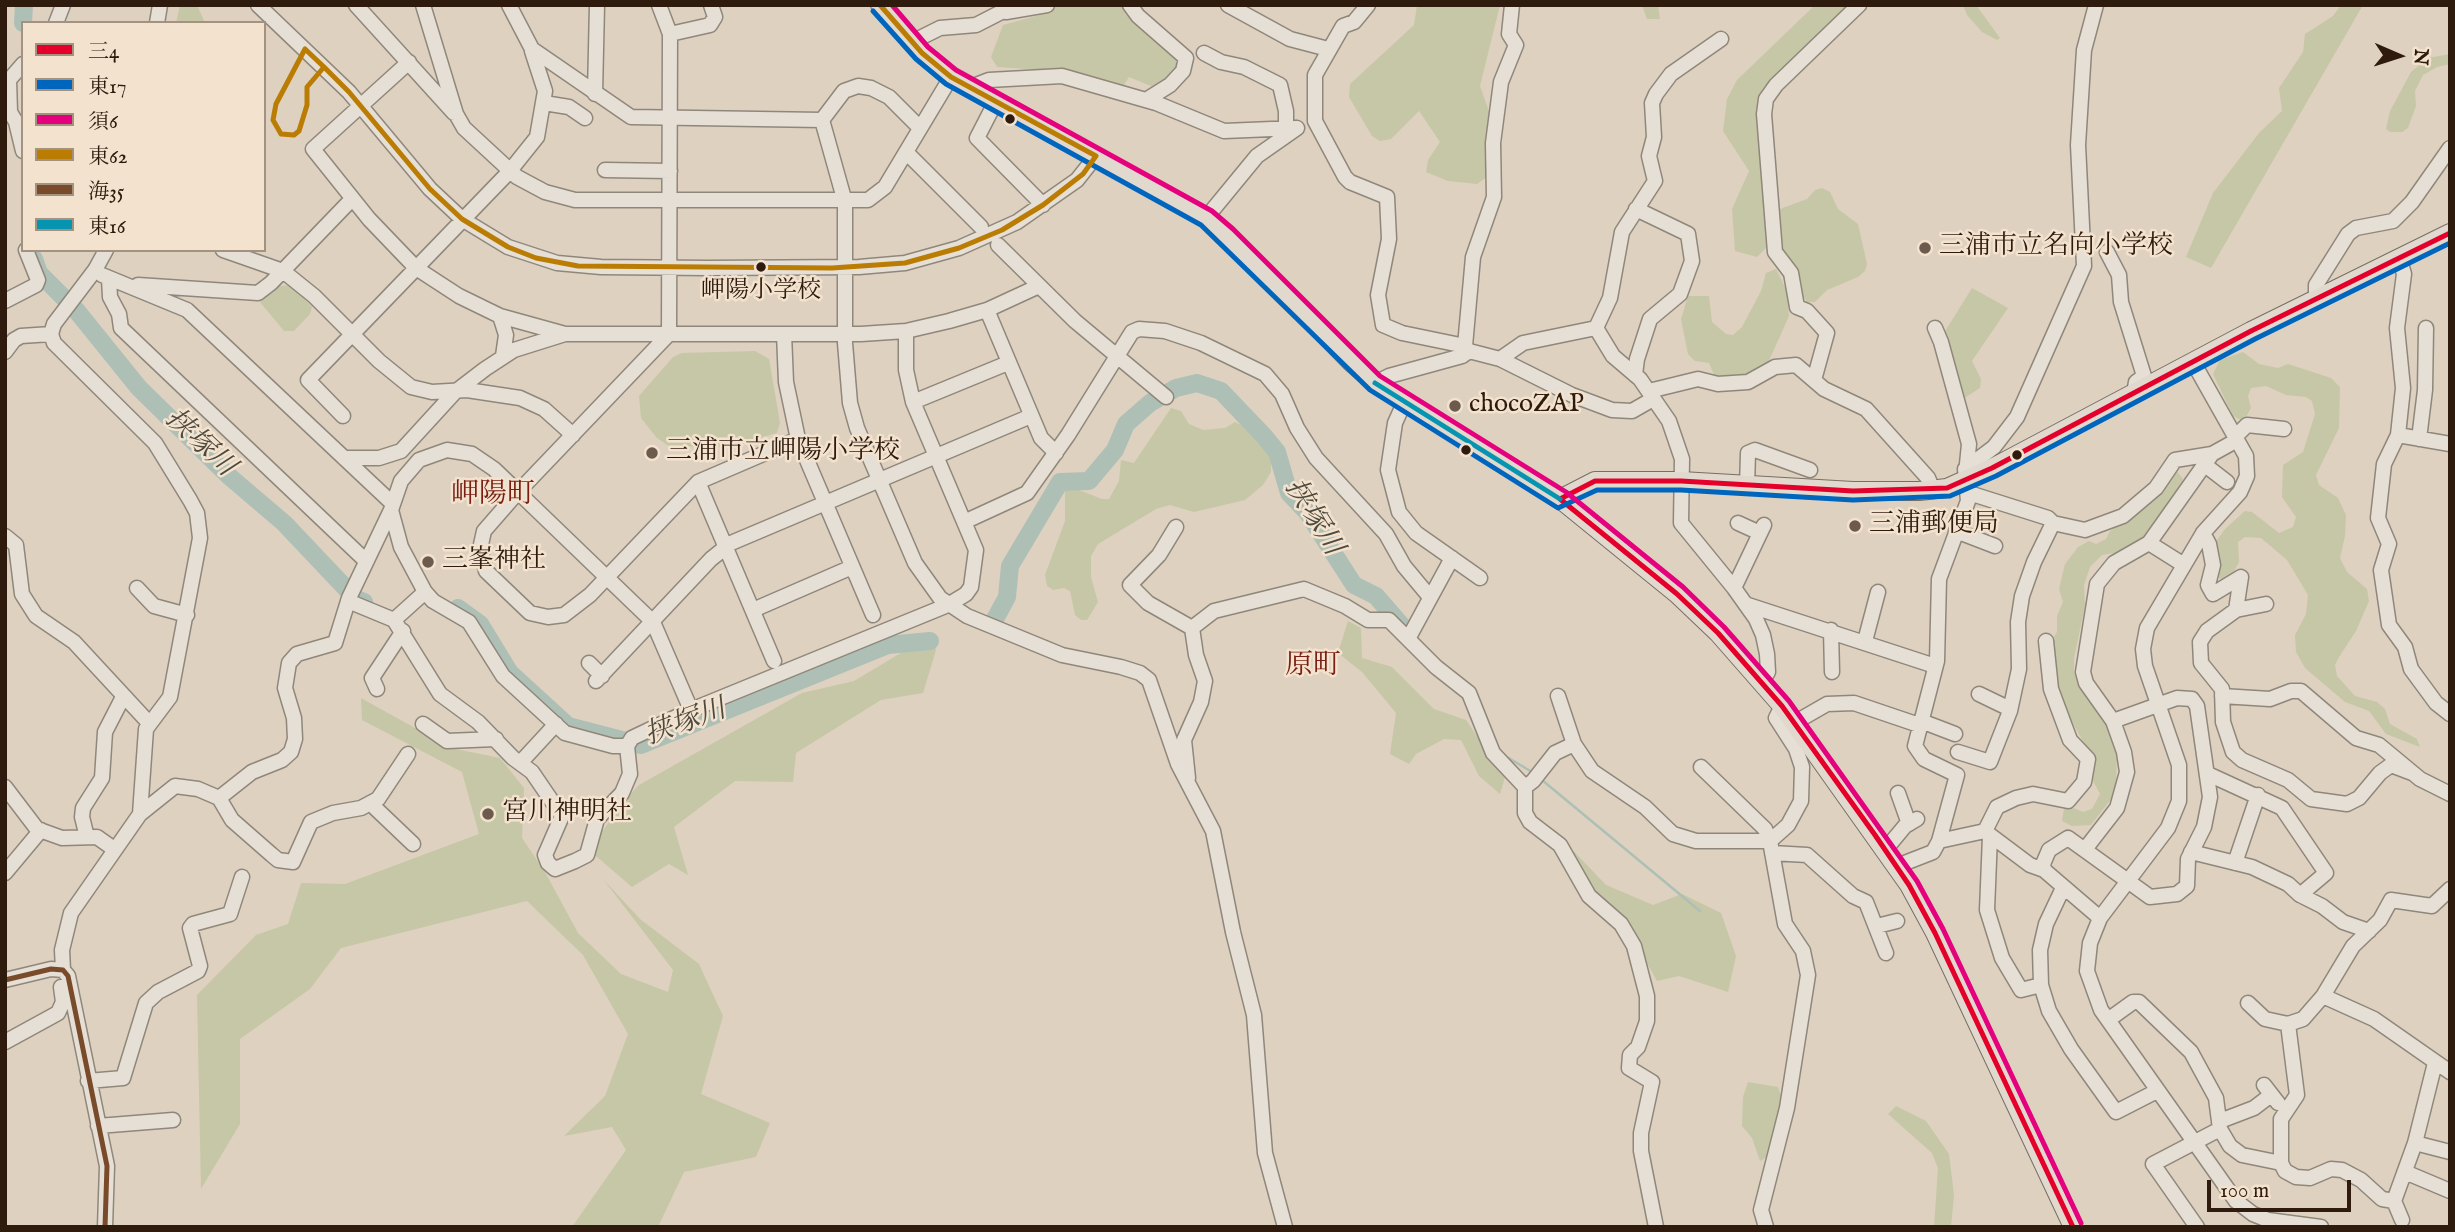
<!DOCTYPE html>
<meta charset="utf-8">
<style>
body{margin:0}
#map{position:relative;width:2455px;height:1232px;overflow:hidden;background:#ded1c0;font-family:"IM FELL English","Noto Serif JP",serif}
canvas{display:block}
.frame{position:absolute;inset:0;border:7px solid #2e1b0e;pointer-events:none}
.legend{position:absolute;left:21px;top:21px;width:245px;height:231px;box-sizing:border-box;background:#f2e2ce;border:2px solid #a49281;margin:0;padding:9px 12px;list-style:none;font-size:21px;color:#2e1b0e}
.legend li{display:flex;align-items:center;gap:14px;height:35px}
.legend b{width:35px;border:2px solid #a49281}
.north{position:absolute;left:2364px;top:21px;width:70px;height:70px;-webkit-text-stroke:5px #f2e2ce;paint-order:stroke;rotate:93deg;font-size:19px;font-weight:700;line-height:28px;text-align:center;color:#2e1b0e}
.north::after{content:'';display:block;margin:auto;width:24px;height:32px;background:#2e1b0e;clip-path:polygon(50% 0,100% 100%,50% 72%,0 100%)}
.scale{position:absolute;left:2207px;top:1180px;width:144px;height:32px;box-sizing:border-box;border:4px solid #2e1b0e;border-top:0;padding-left:9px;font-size:21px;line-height:24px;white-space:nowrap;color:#2e1b0e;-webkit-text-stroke:5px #f2e2ce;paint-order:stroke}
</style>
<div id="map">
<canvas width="2455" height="1232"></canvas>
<div class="frame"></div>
<ul class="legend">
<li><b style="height:9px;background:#e4002b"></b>三4</li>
<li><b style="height:9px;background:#0065bd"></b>東17</li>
<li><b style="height:9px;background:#e5007d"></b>須6</li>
<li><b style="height:9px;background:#bb7c04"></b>東62</li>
<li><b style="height:9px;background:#7a4b2a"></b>海35</li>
<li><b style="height:9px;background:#0794b1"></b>東16</li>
</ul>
<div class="north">N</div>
<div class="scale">100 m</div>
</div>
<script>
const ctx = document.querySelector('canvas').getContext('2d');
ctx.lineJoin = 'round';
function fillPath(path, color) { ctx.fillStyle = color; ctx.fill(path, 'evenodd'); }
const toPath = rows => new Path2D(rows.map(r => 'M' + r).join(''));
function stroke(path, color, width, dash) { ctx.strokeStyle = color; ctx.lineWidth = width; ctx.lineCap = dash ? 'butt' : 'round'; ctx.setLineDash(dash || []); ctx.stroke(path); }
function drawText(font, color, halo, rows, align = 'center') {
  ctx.font = font + ' "IM FELL English","Noto Serif JP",serif'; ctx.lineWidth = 5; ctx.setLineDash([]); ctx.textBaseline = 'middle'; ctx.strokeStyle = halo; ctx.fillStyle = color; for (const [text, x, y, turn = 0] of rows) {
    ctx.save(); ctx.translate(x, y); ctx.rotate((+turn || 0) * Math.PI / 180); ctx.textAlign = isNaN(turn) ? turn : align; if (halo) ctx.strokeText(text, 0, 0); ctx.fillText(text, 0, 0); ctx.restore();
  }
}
fillPath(toPath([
 [180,5,197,5,205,23,176,23],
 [1047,5,1126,5,1128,12,1186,48,1177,89,1170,94,1129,77,1122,88,1041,70,997,67,991,57,1003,25,1047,13],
 [1417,5,1500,5,1480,86,1490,114,1487,177,1477,184,1448,181,1426,172,1428,160,1440,142,1419,111,1391,139,1380,141,1372,136,1349,97,1350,84,1414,25],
 [1642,5,1658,5,1660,19,1647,19],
 [1815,5,1848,5,1762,89,1757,112,1768,246,1757,257,1735,251,1732,209,1749,171,1723,131,1727,99,1737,80],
 [1963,5,1976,5,2000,38,1997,40,1982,32,1967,15],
 [2341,5,2363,5,2211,268,2186,257,2213,193,2259,133,2282,111,2279,88,2303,52,2305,34,2333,16],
 [2450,54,2450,64,2437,67,2423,75,2415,91,2416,106,2408,128,2402,132,2390,132,2386,129,2390,111,2411,72,2428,58],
 [1822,188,1830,192,1838,209,1858,224,1867,264,1865,271,1858,277,1827,290,1815,302,1807,302,1802,295,1797,271,1779,245,1776,222,1780,209,1807,199,1815,190],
 [1776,269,1787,291,1789,316,1768,363,1748,377,1733,381,1715,377,1709,363,1695,361,1688,354,1681,319,1688,296,1709,296,1712,322,1726,334,1733,335,1742,327,1761,291,1766,273],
 [292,285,312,307,310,314,294,331,284,331,260,302,261,298,279,286],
 [1972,288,2008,308,1972,361,1981,379,1980,388,1963,399,1944,333],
 [755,351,769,359,780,423,777,433,726,447,669,446,657,438,641,418,639,396,673,357,682,353],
 [2243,352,2259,364,2278,368,2288,364,2331,378,2340,387,2339,428,2316,475,2319,485,2338,498,2346,515,2345,536,2340,558,2347,572,2367,589,2369,601,2356,631,2339,657,2335,665,2337,676,2355,696,2377,702,2385,709,2390,724,2417,739,2420,747,2386,734,2369,711,2345,702,2305,668,2296,652,2295,635,2306,614,2308,595,2287,560,2261,538,2245,537,2238,542,2239,562,2233,573,2223,581,2217,576,2219,557,2215,543,2225,529,2245,511,2252,512,2279,533,2293,527,2296,517,2282,497,2283,465,2303,452,2315,414,2312,401,2306,397,2286,395,2266,386,2251,388,2248,396,2251,408,2246,417,2241,420,2233,416,2213,374,2220,360],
 [1171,408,1181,411,1189,424,1203,430,1225,428,1235,422,1252,430,1271,456,1271,472,1263,485,1245,500,1194,512,1170,505,1156,509,1098,544,1091,556,1091,577,1098,602,1087,620,1081,620,1075,615,1070,591,1064,588,1053,590,1047,586,1045,575,1065,521,1065,490,1071,487,1102,499,1109,499,1119,481,1121,460,1134,463],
 [2176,470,2183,479,2180,488,2147,536,2114,553,2102,555,2090,567,2084,585,2085,606,2074,658,2074,672,2079,687,2107,726,2117,757,2116,783,2112,798,2091,825,2072,826,2062,821,2064,808,2069,806,2083,812,2092,809,2100,794,2093,781,2091,756,2055,691,2050,643,2057,632,2057,616,2063,602,2059,589,2065,564,2078,547,2089,541,2096,544,2106,539,2110,531,2140,509],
 [1348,621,1361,628,1362,658,1392,667,1434,709,1466,720,1505,777,1500,794,1479,776,1461,740,1444,739,1416,754,1409,764,1390,754,1396,713,1362,672,1338,653],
 [931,635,936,650,923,693,881,700,796,753,793,782,735,781,674,827,688,875,669,864,632,887,589,850,624,801,639,785,802,693,854,681],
 [361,698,451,748,500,758,524,788,522,838,545,872,578,933,621,974,668,992,673,970,603,879,640,919,699,964,723,1016,701,1094,770,1123,756,1157,684,1172,658,1227,572,1227,626,1150,612,1127,564,1136,605,1096,628,1034,583,955,527,901,341,948,310,989,240,1039,240,1124,201,1189,197,995,256,935,288,924,301,883,345,884,479,834,462,772,362,720],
 [1563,840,1606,885,1653,905,1682,894,1721,913,1736,956,1728,992,1679,976,1657,981,1630,933,1580,874],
 [1748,1082,1778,1087,1782,1099,1767,1157,1760,1161,1752,1138,1742,1126,1743,1097],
 [1896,1106,1926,1121,1949,1154,1954,1195,1951,1227,1934,1227,1938,1168,1932,1153,1888,1114]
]), '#c6c7a6');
stroke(toPath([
 [1476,694,1486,717],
 [1502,754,1532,772],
 [1542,780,1700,911]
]), '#aebfb6', 2.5);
stroke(toPath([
 [23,23,24,5],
 [34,259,39,273,76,310,139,388,230,477,284,523,356,599,364,602],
 [458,608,480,624,510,673,568,726,641,745,888,645,930,641],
 [994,621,1007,597,1010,566,1060,482,1089,481,1115,450,1126,424,1150,403,1176,388,1197,383,1221,391,1264,436,1277,452,1289,493,1307,512,1354,585,1376,596,1402,626]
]), '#aebfb6', 18);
const minor = toPath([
 [258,5,349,92,430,189,462,219,508,247,557,263,601,267,708,268,859,267,905,263,959,248,1017,222,1077,180,1096,156],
 [356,5,454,113],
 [423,5,456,114,464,128,517,177,545,192,575,200,868,200,885,187,951,77],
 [509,5,532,49,631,117,822,120,845,202,845,343,850,403,857,428,915,563,940,598,967,616,1062,655,1121,667,1140,673,1149,680,1178,764,1213,831,1233,932,1254,1015,1265,1153,1285,1227],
 [659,5,670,34,669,334,518,492,653,622,691,710],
 [1130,5,1138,16,1186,58,1183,71,1170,85,1146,100],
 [1228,5,1290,39,1328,49],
 [1368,5,1354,22,1343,26,1315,75,1315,121,1345,177,1350,182,1387,197,1389,239,1378,295,1383,325,1402,333,1465,346,1469,351],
 [1006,12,1047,5],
 [56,23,63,5],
 [157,23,160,5],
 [670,34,710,25,715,17,711,5],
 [1721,39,1671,74,1656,94,1652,103,1654,137,1649,156,1655,181,1622,232,1610,298,1596,328,1613,356,1640,379,1669,421,1682,459,1681,523,1734,588,1756,619,1763,635,1767,654,1768,672,1762,681],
 [912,42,940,28,976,25,1015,5],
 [1204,53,1221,62,1244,67,1280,85,1286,111,1286,126],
 [409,62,313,149,369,219,416,268,459,296,500,316,565,334,861,334,906,331,949,321,987,310,1039,286],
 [5,80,9,80,23,64],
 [9,80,10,112,16,122,23,151],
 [971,87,989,80,1062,76,1156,103,1224,131,1296,128],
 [595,94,597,5],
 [996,101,977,138,1043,205],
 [544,103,569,107,585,118],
 [822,120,844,91,858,86,871,88,889,97,920,128],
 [906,152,981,227],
 [605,170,670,171],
 [1206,218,1257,156,1297,128],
 [998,245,1075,321,1166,397],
 [106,250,95,270,54,324,51,334,54,343,155,443,190,500,197,513,200,538,170,697,146,729,140,814],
 [223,250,283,271,314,296,379,361,411,387,432,392,467,390,520,398,544,409,573,435],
 [2107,252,2119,275,2121,302,2144,376,2136,382,2134,394],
 [2399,257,2404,274,2397,328,2403,388,2398,435,2384,464,2378,518,2389,544,2381,570,2389,625,2405,647,2411,669,2436,703,2450,714],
 [102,275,187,310,393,504],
 [109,279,110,297,119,314,121,328,366,561],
 [138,285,258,293,271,283,352,199],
 [2316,299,2316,285,2348,234,2356,228,2393,221,2412,202,2450,148],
 [5,301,36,285,38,280,26,250],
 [987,310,1041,438,1056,453],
 [500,316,506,335,503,356],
 [1935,328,1941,342,1969,444,1967,464],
 [1465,346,1473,257,1494,197,1493,143,1501,82,1516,45,1509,34,1512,5],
 [5,352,14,340,21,336,51,334],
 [1500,359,1523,343,1596,328],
 [2193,362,2246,456,2247,476,2240,492,2203,533,2147,628,2143,649,2145,666,2179,765,2179,801,2168,828,2100,918,2090,943,2087,971,2101,1010,2236,1201,2253,1214,2268,1220,2321,1227],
 [1635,375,1637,359,1650,319,1680,294,1692,261,1688,234,1636,209],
 [1814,380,1827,333,1807,311,1797,307,1791,273,1775,252,1764,114,1766,99,1776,85,1859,5],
 [1375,383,1389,376,1462,356,1469,351,1500,359,1572,395,1612,410,1632,411,1653,399],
 [1649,391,1698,379,1718,384,1748,382,1775,367,1796,365,1824,389,1866,409,1928,478,1933,490],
 [913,402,1008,363],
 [1404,403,1395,423,1388,470,1399,512,1416,533,1480,578],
 [343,416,308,380,509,172,537,137,545,91,532,51],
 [2239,433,2247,425,2284,429],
 [2398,435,2450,444],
 [798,439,873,615],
 [2419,439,2425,390,2426,328],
 [344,458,379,458,401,451,455,392,485,369,514,350,565,334],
 [2205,465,2227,482],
 [698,482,774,661],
 [1747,487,1748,453,1755,450,1810,470],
 [1969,493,2048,518,2053,523,2085,530,2123,516,2156,488,2175,460,2212,454,2230,444],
 [391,510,401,547,425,592,433,601,469,622,503,676,565,733,613,746,627,746],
 [964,522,1027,493,1068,435,1132,332,1139,329,1165,331,1201,343,1265,374,1282,394,1297,428,1316,458,1386,534,1404,566,1429,596],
 [1738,523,1760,533],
 [1176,527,1159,555,1130,585,1148,603,1192,628],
 [1956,531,1995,546],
 [2203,533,2209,544,2213,565,2208,585,2213,594,2241,577,2236,610],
 [5,536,16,545,22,594,36,616,74,642,149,723],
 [2149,543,2184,565],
 [1452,558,1408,639,1436,667,1469,693,1493,753,1525,787,1525,813,1530,822,1560,845,1589,896,1621,924,1634,946,1647,996,1647,1021,1638,1047,1630,1055,1629,1068,1652,1082,1641,1133,1641,1151,1656,1227],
 [137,588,154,606,187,615],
 [1734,588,1764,525],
 [348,601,394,620,440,694,478,722,513,758,532,772,562,816,545,855,548,863,555,869,575,861,587,855,597,819,622,793,630,774,627,746,632,738,691,710,948,605,966,594,971,587,976,550,913,402,906,370,906,331],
 [2266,604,2236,610,2207,631,2200,642,2201,663,2222,689,2223,722,2233,752,2242,760,2288,780,2311,799,2347,804,2359,798,2380,773,2391,765,2412,773],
 [1748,605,1935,666],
 [753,610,852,567],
 [394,620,425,592],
 [1831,630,1832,672],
 [1865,641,1878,592],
 [2046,641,2051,689,2070,740,2088,759,2084,782,2068,801,2033,794,2016,798,1997,807,1985,831,1939,841,1957,775,1924,759,1915,746,1937,661,1939,579,1968,501,1965,469,1994,447,2017,417,2084,266,2078,145,2084,50,2096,5],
 [589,663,602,676],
 [596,681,711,559,731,543,1031,416],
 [377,689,372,678,403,631],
 [1979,694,2010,709],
 [1558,696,1574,744,1592,771,1645,807,1673,834,1696,841,1770,841,1788,825,1801,801,1802,767,1796,749,1776,718,1782,706],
 [2222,696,2270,699,2291,691,2301,691,2356,738,2379,745,2420,779,2450,794],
 [1921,721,1955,734],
 [1794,723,1827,704,1854,703,1919,725],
 [423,724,447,741,496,739],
 [1958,752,1990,762,2010,711,2019,669,2018,622,2022,596,2034,562,2053,523],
 [520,763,556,724],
 [1701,767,1765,829,1770,841,1785,924,1803,951,1808,975,1787,1108,1761,1210,1766,1227],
 [1188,778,1184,740,1201,702,1205,681,1196,655,1192,628,1214,611,1304,589,1345,606,1368,620,1389,620,1408,639],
 [5,787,37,829,62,838,97,837,114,849],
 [1525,787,1533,781,1555,753,1574,744],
 [1898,793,1909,824],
 [219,798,232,820,272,855,278,860,293,862,311,822,333,813,361,808,378,799,408,754],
 [370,803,413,844],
 [1986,832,2030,865,2044,870],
 [1990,836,1987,910,2002,958,2021,990,2041,985],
 [87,837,82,817,83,808,102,778,105,732,123,697],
 [2086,848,2117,808,2127,772,2124,752,2113,721,2086,683,2083,672,2097,584,2114,563,2149,543,2212,454],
 [1885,850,1905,826,1917,819],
 [2191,852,2252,867,2288,884,2300,895,2326,873,2282,808,2208,774],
 [1772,853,1807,855,1853,896,1866,902,1886,953],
 [2235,863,2258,795],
 [1897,866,1933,852,1939,841],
 [5,873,41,830],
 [2063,888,2046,924,2040,950,2041,985,2049,1011,2071,1049,2116,1112,2157,1091],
 [2300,895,2322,906,2343,922,2369,931],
 [2100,918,2044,870,2043,864,2049,850,2068,838,2150,897,2177,894,2187,886,2188,859,2204,827,2210,797,2197,706,2192,699,2177,698,2113,721],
 [1877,926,1897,921],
 [5,980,51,969,63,970],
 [2323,996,2374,1019,2450,1072],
 [2248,1003,2265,1019,2288,1024,2303,1019,2323,996,2353,946,2380,920,2391,900,2432,906,2450,889],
 [2108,1020,2133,1002,2139,1002,2191,1052,2216,1098,2220,1129,2153,1164,2197,1227],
 [5,1042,58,1013,63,1002,61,987],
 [88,1081,123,1078,146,1003,158,992,198,971,200,966,190,928,193,924,230,914,242,877],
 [2264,1085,2278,1103],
 [2220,1121,2254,1108,2271,1095],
 [98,1126,173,1120],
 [2220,1129,2230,1146,2242,1155,2281,1163,2285,1171,2296,1177,2310,1178,2331,1169,2342,1170,2361,1180,2382,1199,2394,1201],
 [2415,1143,2450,1152],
 [2281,1163,2281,1119,2297,1095,2288,1024],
 [2405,1172,2450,1191],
 [2402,1220,2394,1201,2415,1143,2435,1063],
 [105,1227,107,1166,68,976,63,970,62,950,71,913,140,814,175,786,198,789,219,798,252,772,282,760,291,752,295,739,294,718,285,688,289,663,297,654,335,643,349,598,391,510,401,481,419,460,447,450,472,454,494,469,518,492,484,531,480,549,486,571,530,613,548,617,564,615,590,595,698,482,798,439,786,382,784,334]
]);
const major = toPath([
 [880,5,922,53,951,77,1206,218,1227,235,1352,363,1375,383,1560,499,1677,594,1718,633,1782,706,1909,885,1935,933,2073,1227],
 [1560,499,1595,481,1681,481,1853,491,1919,491,1947,488,1992,468,2251,331,2450,233]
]);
stroke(minor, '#90877b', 17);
stroke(major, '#786e64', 20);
stroke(minor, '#e5dfd6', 14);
stroke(major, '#e1d9ce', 18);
stroke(toPath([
 [2073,1227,1935,933,1909,885,1875,835,1782,706,1718,633,1677,594,1560,499,1595,481,1681,481,1853,491,1947,488,1992,468,2251,331,2450,233]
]), '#e4002b', 5);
stroke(toPath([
 [873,11,916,59,946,84,1201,225,1370,390,1558,508,1597,490,1681,490,1853,500,1950,496,1996,476,2255,339,2450,243]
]), '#0065bd', 5);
stroke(toPath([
 [892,5,928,47,956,70,1212,211,1233,229,1380,376,1566,492,1683,587,1724,627,1789,701,1917,881,1943,929,2081,1223]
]), '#e5007d', 5);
stroke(toPath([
 [305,49,324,67,307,87,307,105,299,131,294,135,281,134,273,120,276,104,305,49],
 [324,67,349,92,430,189,462,219,508,247,536,258,578,266,832,268,905,263,959,248,1002,230,1043,205,1083,174,1096,156,951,77,922,53,880,5]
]), '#bb7c04', 5);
stroke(toPath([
 [5,980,51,969,63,970,68,976,107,1166,105,1227]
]), '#7a4b2a', 5);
stroke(toPath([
 [1375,383,1560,499]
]), '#0794b1', 5);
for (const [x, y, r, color] of [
 [1010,119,6,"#2e1b0e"],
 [1925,248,7,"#6c5b4c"],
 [761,267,6,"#2e1b0e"],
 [1455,406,7,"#6c5b4c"],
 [1466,450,6,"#2e1b0e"],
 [652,453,7,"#6c5b4c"],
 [2017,455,6,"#2e1b0e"],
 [1855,526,7,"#6c5b4c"],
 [428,562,7,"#6c5b4c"],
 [488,814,7,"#6c5b4c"]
]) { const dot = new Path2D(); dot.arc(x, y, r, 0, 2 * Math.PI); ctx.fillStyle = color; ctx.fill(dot); stroke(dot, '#f2e2ce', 2.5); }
drawText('24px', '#2e1b0e', '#f2e2ce', [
 ["岬陽小学校",761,292]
]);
drawText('26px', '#2e1b0e', '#f2e2ce', [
 ["三浦市立名向小学校",1939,248],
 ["chocoZAP",1469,406],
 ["三浦市立岬陽小学校",666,453],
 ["三浦郵便局",1869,526],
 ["三峯神社",442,562],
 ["宮川神明社",502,814]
], 'left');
drawText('italic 28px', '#4e4a3f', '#f2e2ce', [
 ["挟塚川",199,444,43],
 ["挟塚川",1312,518,58],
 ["挟塚川",686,724,-20]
]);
drawText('28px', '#7a1f14', '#f2e2ce', [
 ["岬陽町",493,496],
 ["原町",1313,667]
]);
</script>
